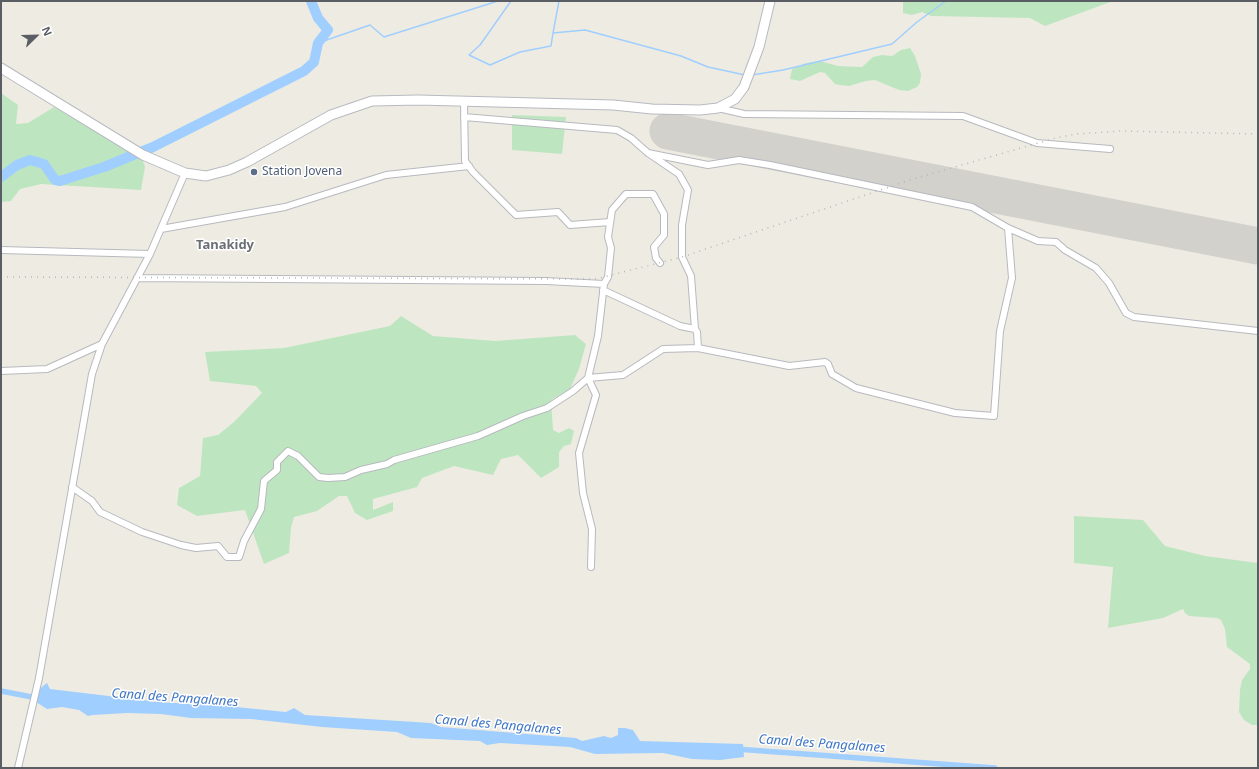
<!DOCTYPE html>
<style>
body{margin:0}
#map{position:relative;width:1259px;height:769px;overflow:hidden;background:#eeece2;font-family:"Noto Sans",sans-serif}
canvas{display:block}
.frame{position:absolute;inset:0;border:2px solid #5a5d63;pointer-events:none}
.north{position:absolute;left:16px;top:16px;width:40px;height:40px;-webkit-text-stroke:3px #fff;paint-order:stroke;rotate:67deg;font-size:11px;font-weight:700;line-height:16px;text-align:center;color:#5a5d63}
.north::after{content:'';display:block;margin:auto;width:14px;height:18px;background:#5a5d63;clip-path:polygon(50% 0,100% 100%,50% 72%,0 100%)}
</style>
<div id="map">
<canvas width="1259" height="769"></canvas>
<div class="frame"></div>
<div class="north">N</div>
</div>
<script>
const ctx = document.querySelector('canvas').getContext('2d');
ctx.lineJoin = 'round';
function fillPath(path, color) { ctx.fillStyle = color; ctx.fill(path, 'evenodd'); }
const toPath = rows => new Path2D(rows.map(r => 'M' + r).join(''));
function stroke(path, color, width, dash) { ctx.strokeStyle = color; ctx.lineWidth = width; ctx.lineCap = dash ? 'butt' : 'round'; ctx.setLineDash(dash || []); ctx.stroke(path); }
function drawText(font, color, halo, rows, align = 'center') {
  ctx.font = font + ' "Noto Sans",sans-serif'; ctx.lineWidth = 3; ctx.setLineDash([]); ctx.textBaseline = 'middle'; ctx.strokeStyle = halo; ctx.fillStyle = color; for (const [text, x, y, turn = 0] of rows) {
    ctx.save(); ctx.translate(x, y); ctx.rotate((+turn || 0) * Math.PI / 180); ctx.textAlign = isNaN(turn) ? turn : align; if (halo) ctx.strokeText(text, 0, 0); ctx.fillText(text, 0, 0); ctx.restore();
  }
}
fillPath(toPath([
 [903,1,1113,1,1045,26,1030,18,931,16,922,12,912,15,903,13],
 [910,48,915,56,921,74,920,83,917,87,908,91,899,90,875,80,866,81,849,86,840,85,835,84,825,73,820,72,800,81,790,79,792,69,806,63,820,61,838,66,862,67,873,57,882,55,892,56,901,50],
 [1,93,18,105,16,124,28,123,54,107,142,158,145,167,141,190,41,184,20,189,11,201,1,202],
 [512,115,566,117,562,154,512,150],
 [401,316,433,336,495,341,575,335,586,344,579,369,570,389,551,400,553,430,559,433,569,428,574,431,571,444,564,446,559,452,559,467,541,478,518,455,501,459,493,475,454,466,422,478,417,487,373,499,373,510,393,502,393,511,367,520,355,513,347,496,339,496,317,511,294,517,291,528,289,553,264,564,245,510,197,516,177,505,179,488,200,476,203,438,218,435,234,422,262,393,256,386,210,381,205,352,284,348,390,326],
 [1074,516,1143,520,1165,546,1205,556,1258,563,1258,725,1252,725,1244,720,1239,712,1240,690,1242,680,1250,669,1250,664,1227,647,1225,629,1221,620,1217,618,1189,616,1185,613,1183,609,1163,618,1108,628,1113,567,1074,563]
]), '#bde6c0');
fillPath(toPath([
 [47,683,50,689,159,702,226,706,286,712,294,708,305,715,431,723,441,727,576,738,582,741,604,736,611,738,618,735,618,728,625,728,633,730,640,741,743,744,744,757,720,760,692,759,663,753,595,754,570,747,500,743,487,745,480,741,411,738,397,732,322,727,251,719,191,718,161,714,127,713,93,715,88,716,79,710,62,707,47,709,36,702,38,690]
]), '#a0ceff');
stroke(toPath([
 [511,1,480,45,469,55,490,65,520,52,551,46,553,33],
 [559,1,553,33,585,30,681,56,708,67,745,75],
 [318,43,370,25,384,37,498,1],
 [752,75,783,70,892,44,917,22,946,1]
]), '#a0ceff', 1.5);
stroke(toPath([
 [1,691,37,698],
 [736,749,995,768]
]), '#a0ceff', 5.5);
stroke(toPath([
 [1,177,17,165,30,160,44,164,55,180,60,181,104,167,153,147,304,71,314,62,318,43,328,30,318,18,311,1]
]), '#a0ceff', 10);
stroke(toPath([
 [668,131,1258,246]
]), '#d2d1cc', 37);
const street = toPath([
 [464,102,465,161,473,172,516,215,558,212,570,225,610,222],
 [718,108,744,114,963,116,1037,143,1110,149],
 [464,117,617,130,631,138,648,153,679,174,688,190,682,225,682,257,691,276,695,329,697,332,698,348],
 [648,153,708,165,739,160,770,165,972,207,1008,228,1038,241,1056,242,1065,250,1096,268,1109,283,1126,313,1134,317,1258,331],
 [161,229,285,207,386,175,469,166],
 [1,250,150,254],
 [137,278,546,281,604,284],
 [603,290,680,326,695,329],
 [1,371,47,369,102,344],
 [72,487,92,501,100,512,142,532,181,545,196,548,218,546,227,557,239,557,244,541,261,509,264,481,277,470,277,462,288,451,298,456,319,477,328,478,345,477,361,470,387,464,394,460,478,436,523,416,547,408,573,391,588,378,598,336,604,284,608,277,611,248,608,237,612,210,626,194,653,194,664,214,664,235,654,247,656,258,660,263],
 [591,567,592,529,583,493,579,453,596,395,588,378,623,375,663,349,698,348,789,366,825,362,828,364,832,374,856,388,955,413,994,416,1000,331,1012,278,1008,228],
 [18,768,39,678,92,374,102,344,150,254,185,173]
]);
const secondary = toPath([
 [1,68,143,155,185,173,206,176,229,170,247,162,331,115,372,101,418,100,613,105,652,109,700,110,718,108,735,99,744,87,759,47,770,1]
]);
stroke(street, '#b7b9bf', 8);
stroke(secondary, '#b7bac1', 11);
stroke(street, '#fff', 6);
stroke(secondary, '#fff', 9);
stroke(toPath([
 [1,277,596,279,682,257,913,179,1056,138,1076,134,1121,131,1258,134]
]), '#b5b6b6', 1.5, [1, 5]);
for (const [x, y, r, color] of [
 [254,172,4,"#5c6f8a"]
]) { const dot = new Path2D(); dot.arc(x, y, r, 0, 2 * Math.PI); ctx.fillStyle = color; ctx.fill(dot); stroke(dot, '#fff', 1.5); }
drawText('12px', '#4e5e75', '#fff', [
 ["Station Jovena",262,172]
], 'left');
drawText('bold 13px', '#6b6f75', '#fff', [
 ["Tanakidy",225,245]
]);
drawText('italic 13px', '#3f76c6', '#fff', [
 ["Canal des Pangalanes",175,698,4],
 ["Canal des Pangalanes",498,725,5],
 ["Canal des Pangalanes",822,744,4]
]);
</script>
